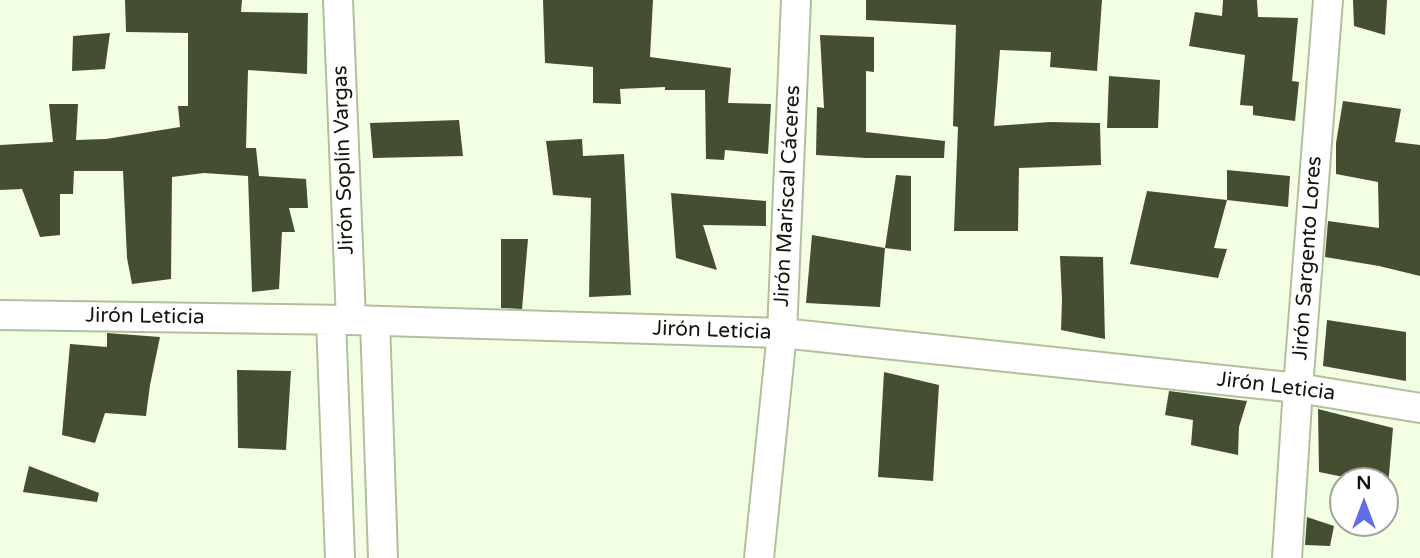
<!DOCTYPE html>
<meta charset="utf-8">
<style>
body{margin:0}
#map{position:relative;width:1420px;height:558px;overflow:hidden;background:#f3ffe3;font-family:"Varela Round",sans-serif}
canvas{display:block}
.north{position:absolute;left:1329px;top:467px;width:70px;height:70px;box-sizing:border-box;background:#fff;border:2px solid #a1a29d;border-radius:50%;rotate:0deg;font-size:19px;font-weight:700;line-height:28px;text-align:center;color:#13170b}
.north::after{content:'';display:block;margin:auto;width:24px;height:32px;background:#616de5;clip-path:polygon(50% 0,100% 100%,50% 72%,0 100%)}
</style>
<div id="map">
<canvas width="1420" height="558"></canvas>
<div class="north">N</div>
</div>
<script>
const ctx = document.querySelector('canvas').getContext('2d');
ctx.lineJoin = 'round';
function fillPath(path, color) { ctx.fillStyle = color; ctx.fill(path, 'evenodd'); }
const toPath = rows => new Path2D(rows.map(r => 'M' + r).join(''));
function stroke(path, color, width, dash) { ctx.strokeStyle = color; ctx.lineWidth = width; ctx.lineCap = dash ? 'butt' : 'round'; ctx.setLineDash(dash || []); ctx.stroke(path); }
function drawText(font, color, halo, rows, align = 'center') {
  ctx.font = font + ' "Varela Round",sans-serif'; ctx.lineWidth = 7; ctx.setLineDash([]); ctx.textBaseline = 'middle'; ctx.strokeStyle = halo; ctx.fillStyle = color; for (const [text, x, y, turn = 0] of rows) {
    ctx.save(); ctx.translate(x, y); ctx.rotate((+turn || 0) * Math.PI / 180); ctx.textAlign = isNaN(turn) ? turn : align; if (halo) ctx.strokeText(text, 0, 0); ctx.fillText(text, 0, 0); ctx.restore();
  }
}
fillPath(toPath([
 [125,0,242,0,241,12,308,13,307,74,248,70,246,148,256,148,259,176,306,179,308,208,289,208,295,232,282,232,279,289,252,292,248,176,204,173,172,177,171,279,132,284,127,258,123,171,74,171,73,194,60,194,60,235,40,237,22,189,0,190,0,145,53,142,49,104,78,104,76,140,106,139,180,127,178,106,188,106,188,33,126,32],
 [543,0,653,0,650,57,731,68,728,103,771,104,768,154,725,150,724,160,706,159,705,90,665,90,665,87,620,89,621,104,593,103,593,67,545,63],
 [866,0,1102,0,1097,71,1050,67,1051,52,1000,50,994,126,1050,122,1100,123,1101,165,1019,168,1018,231,954,231,958,127,953,126,956,25,866,20],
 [1223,0,1257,0,1258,17,1298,18,1292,81,1299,82,1295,121,1253,115,1253,106,1240,105,1245,55,1189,46,1195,12,1222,16],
 [1353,0,1387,0,1385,35,1354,26],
 [110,33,105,69,72,71,73,36],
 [820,35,874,37,874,72,866,71,866,132,945,141,944,158,866,158,816,155,817,107,824,108],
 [1109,76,1160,80,1158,128,1107,128],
 [1343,101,1401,109,1395,142,1420,145,1420,276,1379,266,1325,257,1328,221,1379,228,1378,182,1336,174,1336,143],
 [459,120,463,156,373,158,370,123],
 [582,139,583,156,624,154,631,295,589,297,591,198,553,195,546,141],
 [1227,170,1290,176,1288,207,1227,200],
 [896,175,911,176,911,251,885,248],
 [1147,191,1227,200,1214,248,1227,249,1218,278,1130,264],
 [671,193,766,201,766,226,703,225,717,270,676,258],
 [812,235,885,248,880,307,806,303],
 [501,239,528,239,522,309,501,308],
 [1060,256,1103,257,1105,339,1061,330,1062,300],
 [1327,320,1406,332,1406,381,1323,366],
 [107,333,160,337,150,385,146,416,105,413,95,443,62,435,70,344,107,347],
 [237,370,291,371,286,450,238,448],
 [884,372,939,385,933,481,878,477],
 [1169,391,1247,401,1239,427,1238,455,1191,445,1193,420,1165,415],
 [1318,409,1393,428,1388,486,1385,485,1385,481,1363,481,1319,472],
 [29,466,99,493,97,502,23,492],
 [1307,517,1334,526,1330,546,1305,545]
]), '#444f32');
const street = toPath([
 [338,0,351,320],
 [0,315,351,320,782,333,1298,388,1420,408],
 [331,320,340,558],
 [375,321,383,558],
 [759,558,782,333,796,0],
 [1287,558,1298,388,1328,0]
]);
stroke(street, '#b2bf9e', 32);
stroke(street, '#fff', 28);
drawText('21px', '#13170b', '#fff', [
 ["Jirón Soplín Vargas",344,160,-92],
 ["Jirón Mariscal Cáceres",788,196,-87],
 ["Jirón Sargento Lores",1308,258,-86],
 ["Jirón Leticia",145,317,1],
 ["Jirón Leticia",712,331,2],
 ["Jirón Leticia",1276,387,7]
]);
</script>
